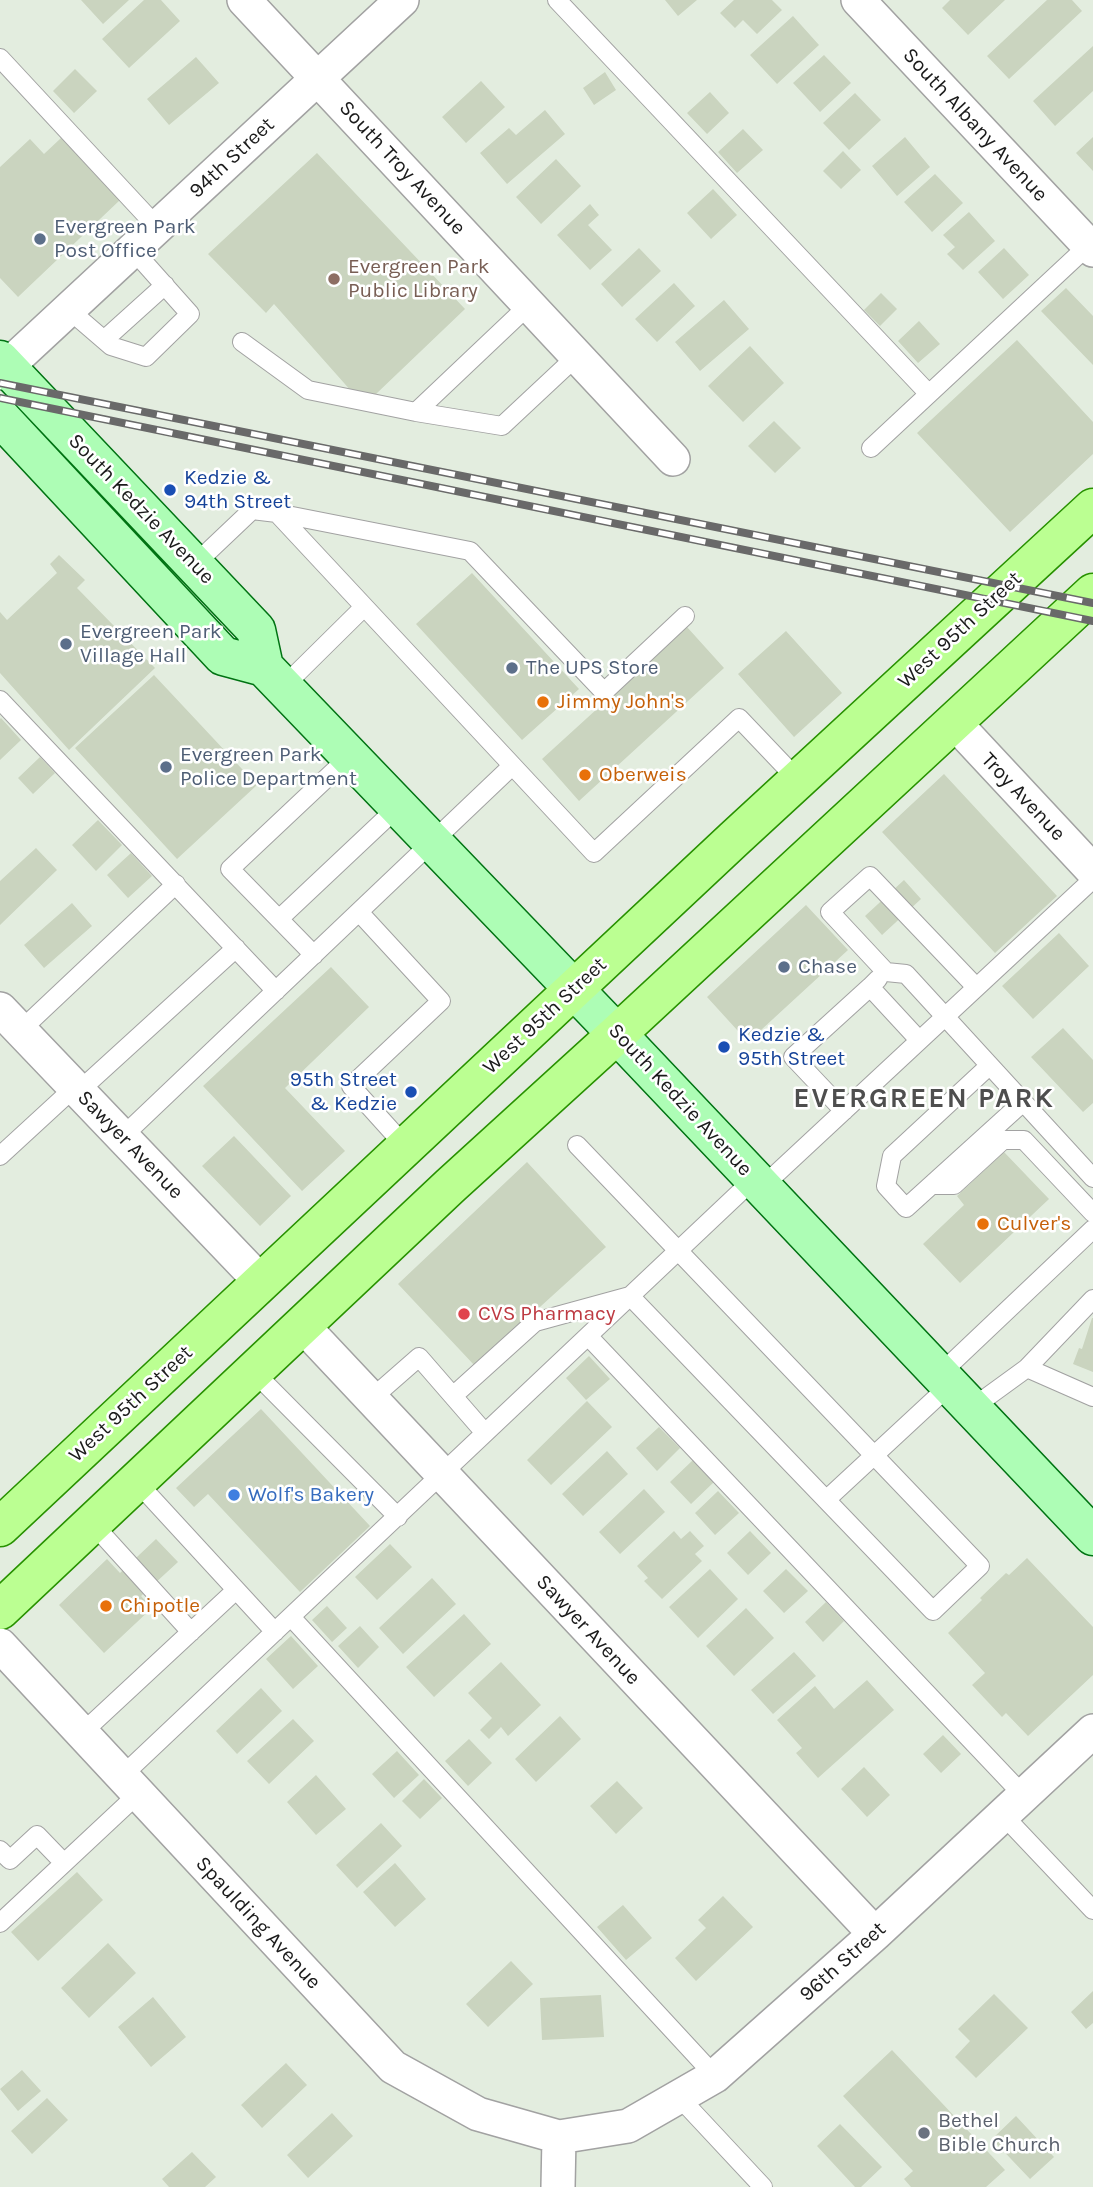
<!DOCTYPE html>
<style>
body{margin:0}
canvas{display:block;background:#e3eddf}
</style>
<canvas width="1093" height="2187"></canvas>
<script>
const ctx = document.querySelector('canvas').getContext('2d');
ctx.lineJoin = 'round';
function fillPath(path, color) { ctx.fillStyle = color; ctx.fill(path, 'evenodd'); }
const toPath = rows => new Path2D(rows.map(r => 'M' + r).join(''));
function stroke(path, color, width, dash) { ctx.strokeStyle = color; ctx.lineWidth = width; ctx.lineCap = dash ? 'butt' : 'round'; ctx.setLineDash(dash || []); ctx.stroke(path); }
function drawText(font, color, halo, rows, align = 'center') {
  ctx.font = font + ' Karla,sans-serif'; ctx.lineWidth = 5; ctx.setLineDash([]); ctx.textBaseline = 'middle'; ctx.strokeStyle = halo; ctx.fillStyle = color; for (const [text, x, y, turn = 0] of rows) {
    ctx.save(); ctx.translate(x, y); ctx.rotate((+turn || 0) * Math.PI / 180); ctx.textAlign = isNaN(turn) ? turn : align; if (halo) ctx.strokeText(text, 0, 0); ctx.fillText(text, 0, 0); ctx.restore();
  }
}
fillPath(toPath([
 [81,0,129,0,103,24],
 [144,0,161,0,180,21,129,68,102,39],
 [665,0,697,0,678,16],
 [734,0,772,0,782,10,757,34,743,20,735,28,720,13],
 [950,0,1005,0,968,35,942,8],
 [1047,0,1072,0,1082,11,1009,79,987,56],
 [793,16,819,45,777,84,750,55],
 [1093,46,1093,91,1055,126,1033,101],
 [824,55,851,83,820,112,793,83],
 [196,57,219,83,169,125,147,99],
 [75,69,97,91,74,113,53,91],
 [605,72,616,90,594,105,583,88],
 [481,81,505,107,466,143,442,117],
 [710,92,729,113,707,134,687,113],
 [855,93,881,120,849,150,823,123],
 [545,110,565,134,507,184,480,153,509,128,516,135],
 [743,129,763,150,737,173,718,152],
 [905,137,930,167,897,196,872,166],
 [1093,137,1093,171,1076,153],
 [61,138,120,200,18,297,0,278,0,167,30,139,44,154],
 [843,151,861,170,841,189,823,171],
 [317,153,465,309,376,394,352,392,274,304,266,313,208,254],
 [556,159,581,186,541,224,516,197],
 [935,174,963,203,932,232,904,202],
 [713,189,737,215,711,239,687,213],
 [590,204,599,215,588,225,612,250,590,270,557,235],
 [969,212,995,241,963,270,947,254,955,247,943,235],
 [639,248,661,271,622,307,601,284],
 [1004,248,1029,275,1003,299,978,272],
 [674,283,695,306,657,342,635,319],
 [1066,288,1093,316,1093,365,1041,311],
 [881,293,897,309,880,326,864,310],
 [724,300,749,329,700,371,675,342],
 [919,321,940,344,918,363,898,341],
 [1017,340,1093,422,1093,454,1010,532,917,433],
 [750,346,784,383,743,422,708,386],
 [774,421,801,448,775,473,748,446],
 [59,555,85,580,77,588,155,668,69,750,0,673,0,612,7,620,57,573,50,564],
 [472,573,579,689,522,740,416,624],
 [687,627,724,668,579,801,542,759],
 [786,631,842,693,794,737,738,674],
 [154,675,257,785,177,859,75,748],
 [1,718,21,740,0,760,0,719],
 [40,757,55,773,33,794,18,778],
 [944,774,1057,896,995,953,882,832],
 [98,820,122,845,96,871,72,845],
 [36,848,57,870,0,925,0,881],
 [131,853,152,876,128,898,107,875],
 [904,880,921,899,882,935,865,916],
 [72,903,92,926,44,968,24,945],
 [806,905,848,950,748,1042,707,997],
 [1059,933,1089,966,1033,1019,1002,986],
 [331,967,369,1007,285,1088,345,1151,302,1191,203,1086],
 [1063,1028,1093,1060,1093,1103,1083,1112,1031,1057],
 [234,1136,291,1196,260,1226,202,1166],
 [1004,1152,1049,1199,960,1283,923,1244,964,1205,957,1196],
 [527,1162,606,1247,475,1366,398,1284],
 [1092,1318,1093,1318,1093,1372,1073,1364,1079,1348,1082,1349],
 [589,1356,610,1379,586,1400,566,1378],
 [587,1401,612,1427,551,1485,527,1460],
 [261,1409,370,1526,300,1592,208,1494,194,1507,176,1488],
 [659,1427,680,1448,657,1471,636,1448],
 [607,1451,628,1474,583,1516,562,1494],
 [693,1460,714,1482,691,1504,670,1482],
 [644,1489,665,1512,620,1554,599,1532],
 [718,1491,739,1513,715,1535,695,1513],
 [674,1531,681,1539,690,1531,704,1546,695,1554,702,1561,662,1599,644,1581,648,1578,637,1566],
 [750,1531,771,1553,748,1575,727,1553],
 [156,1539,178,1562,141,1596,152,1608,104,1653,59,1605,107,1559,120,1573],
 [390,1544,412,1567,377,1600,355,1577],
 [1027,1558,1093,1627,1093,1675,1028,1736,1006,1713,1002,1717,972,1685,985,1673,948,1633,982,1600,980,1598,1006,1573,1009,1575],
 [710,1569,738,1599,698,1638,669,1607],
 [786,1569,808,1591,784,1613,763,1591],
 [432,1578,456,1604,403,1654,379,1628],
 [826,1602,844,1621,823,1642,805,1622],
 [327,1606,347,1628,332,1642,312,1620],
 [746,1608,774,1638,734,1676,706,1646],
 [464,1614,491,1644,434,1697,406,1667],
 [360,1626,379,1647,358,1668,338,1646],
 [291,1636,318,1666,293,1689,266,1659],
 [794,1652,816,1676,773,1714,751,1690],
 [501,1662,541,1705,508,1736,501,1727,489,1739,480,1730,492,1718,468,1693],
 [867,1680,894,1710,818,1778,796,1753,802,1748,777,1720,815,1686,834,1709],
 [261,1688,282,1711,237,1754,216,1731],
 [560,1716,581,1739,536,1782,515,1759],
 [293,1719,314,1741,269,1784,247,1761],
 [943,1735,961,1754,941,1773,923,1754],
 [469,1739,492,1763,468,1786,445,1761],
 [397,1751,419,1775,394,1798,372,1774],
 [864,1767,890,1795,867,1817,841,1789],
 [316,1775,346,1809,316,1835,287,1802],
 [424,1779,442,1798,420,1819,402,1801],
 [617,1781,643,1808,616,1834,590,1806],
 [381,1823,402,1846,357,1888,336,1865],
 [395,1863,426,1899,395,1927,363,1892],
 [77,1872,103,1900,38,1961,11,1932],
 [723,1896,753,1927,696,1981,675,1958,706,1928,698,1920],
 [623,1905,652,1938,626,1960,597,1927],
 [108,1943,136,1973,89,2018,61,1988],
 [511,1961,533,1984,488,2027,466,2004],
 [1093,1991,1093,2023,1086,2029,1071,2012],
 [994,1994,1028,2028,976,2078,955,2057,970,2041,958,2029],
 [601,1995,604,2037,542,2040,540,1998],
 [153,1997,186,2037,151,2067,118,2027],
 [892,2050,1005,2170,986,2187,911,2187,904,2179,913,2171,843,2096],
 [286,2063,307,2085,262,2128,241,2105],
 [22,2070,41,2091,18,2111,0,2089],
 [47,2098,68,2120,32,2154,11,2131],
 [332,2113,353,2136,308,2178,287,2155],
 [1016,2116,1054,2157,1030,2179,992,2139],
 [840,2124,882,2167,861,2187,855,2187,817,2146],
 [192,2152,216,2177,205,2187,169,2187,162,2179]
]), '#cad4bf');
const service = toPath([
 [557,0,929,394],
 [0,58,157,227],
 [68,309,111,346,146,357,190,314,133,250],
 [104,340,165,285],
 [242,342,308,390,416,412,502,426,578,355],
 [416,412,530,304],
 [871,448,1093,241],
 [277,513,470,551,604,692,685,616],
 [194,565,252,510,277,513,594,853,739,718,798,780],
 [283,687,364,607],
 [0,700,276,991],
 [359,912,441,1001,351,1086,406,1147],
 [279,919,399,806],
 [314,955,230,869,350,756],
 [878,979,870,987,919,1040],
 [976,987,870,876,830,912,886,972,906,974,1093,1178],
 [21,1030,176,884],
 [989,1066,892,1156,886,1186,906,1208,1023,1102],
 [79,1091,236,948],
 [844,1111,793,1057,870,987],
 [122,1137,512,766],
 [0,1156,75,1087],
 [932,1185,954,1185,1003,1140,1024,1140,1093,1213],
 [762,1187,1093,879],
 [588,1336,1024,1796],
 [1027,1368,1093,1397],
 [253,1371,398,1517],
 [940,1374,1093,1229],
 [453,1396,535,1322,630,1296,933,1611,980,1566,577,1145],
 [371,1399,419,1357,485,1433],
 [972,1408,1027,1368,1093,1299],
 [136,1481,275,1632],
 [826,1500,950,1385],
 [92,1523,191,1632],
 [291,1617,715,2076],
 [82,1733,236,1590],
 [122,1776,754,1179],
 [1003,1815,1093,1910],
 [0,1850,10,1860,37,1835,64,1863],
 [0,1923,138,1794],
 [679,2097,763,2187]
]);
const minor = toPath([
 [244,0,673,459],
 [858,0,1093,250],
 [0,373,402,0],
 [954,722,1093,871],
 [0,1009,261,1282],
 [302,1325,875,1934],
 [0,1645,393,2067,478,2114,559,2137,628,2126,715,2076,875,1934,1093,1731],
 [558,2187,559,2137]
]);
const secondary = toPath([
 [0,360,256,630,264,667],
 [0,417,223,656,264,667,617,1034,1093,1536]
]);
const primary = toPath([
 [0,1527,734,839,1093,508],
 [0,1610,450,1186,617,1034,1093,593]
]);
stroke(service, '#a2a2a2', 20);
stroke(minor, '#a2a2a2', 36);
stroke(secondary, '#007313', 41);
stroke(primary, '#289100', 41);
stroke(service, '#fff', 18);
stroke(minor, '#fff', 33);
stroke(secondary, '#adfdb5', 38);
stroke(primary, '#bbff92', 38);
const rail = toPath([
 [0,383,1093,603],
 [0,398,1093,621]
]);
stroke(rail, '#696969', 8);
stroke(rail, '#fff', 5, [16]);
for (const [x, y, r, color] of [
 [40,239,7,"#5c6f8a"],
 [334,279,7,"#8d6e63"],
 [170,490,7,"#1a4fb4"],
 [66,644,7,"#5c6f8a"],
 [512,668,7,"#5c6f8a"],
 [543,702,7,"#e8710a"],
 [166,767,7,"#5c6f8a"],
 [585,775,7,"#e8710a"],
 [784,967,7,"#5c6f8a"],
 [724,1047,7,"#1a4fb4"],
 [411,1092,7,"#1a4fb4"],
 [983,1224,7,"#e8710a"],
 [464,1314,7,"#e0444e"],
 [234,1495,7,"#3f7fe0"],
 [106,1606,7,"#e8710a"],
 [924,2133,7,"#6b7280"]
]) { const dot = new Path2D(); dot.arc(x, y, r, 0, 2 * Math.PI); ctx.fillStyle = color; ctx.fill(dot); stroke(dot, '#fff', 2.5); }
drawText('21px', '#1b1b1b', '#fff', [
 ["South Albany Avenue",975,125,47],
 ["94th Street",232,158,-43],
 ["South Troy Avenue",402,168,47],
 ["South Kedzie Avenue",141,509,46],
 ["West 95th Street",960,630,-43],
 ["Troy Avenue",1023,797,47],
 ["West 95th Street",545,1016,-43],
 ["South Kedzie Avenue",680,1100,47],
 ["Sawyer Avenue",130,1145,46],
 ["West 95th Street",131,1404,-43],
 ["Sawyer Avenue",588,1630,47],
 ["Spaulding Avenue",258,1923,47],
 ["96th Street",843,1962,-42]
]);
drawText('21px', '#4e5e75', '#fff', [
 ["Evergreen Park",54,227],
 ["Post Office",54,251],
 ["Evergreen Park",80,632],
 ["Village Hall",80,656],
 ["The UPS Store",526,668],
 ["Evergreen Park",180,755],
 ["Police Department",180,779],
 ["Chase",798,967]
], 'left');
drawText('21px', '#785e54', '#fff', [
 ["Evergreen Park",348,267],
 ["Public Library",348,291]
], 'left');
drawText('21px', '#164399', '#fff', [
 ["Kedzie &",184,478],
 ["94th Street",184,502],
 ["Kedzie &",738,1035],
 ["95th Street",738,1059],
 ["95th Street",397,1080,"right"],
 ["& Kedzie",397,1104,"right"]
], 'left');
drawText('21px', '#c56008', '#fff', [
 ["Jimmy John's",557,702],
 ["Oberweis",599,775],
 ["Culver's",997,1224],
 ["Chipotle",120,1606]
], 'left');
drawText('21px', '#be3a42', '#fff', [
 ["CVS Pharmacy",478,1314]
], 'left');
drawText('21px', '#366cbe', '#fff', [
 ["Wolf's Bakery",248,1495]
], 'left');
drawText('21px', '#5b616d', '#fff', [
 ["Bethel",938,2121],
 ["Bible Church",938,2145]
], 'left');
ctx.letterSpacing = '2px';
drawText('bold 28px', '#4e4e4e', '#fff', [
 ["EVERGREEN PARK",924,1099]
]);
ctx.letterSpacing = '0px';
</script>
